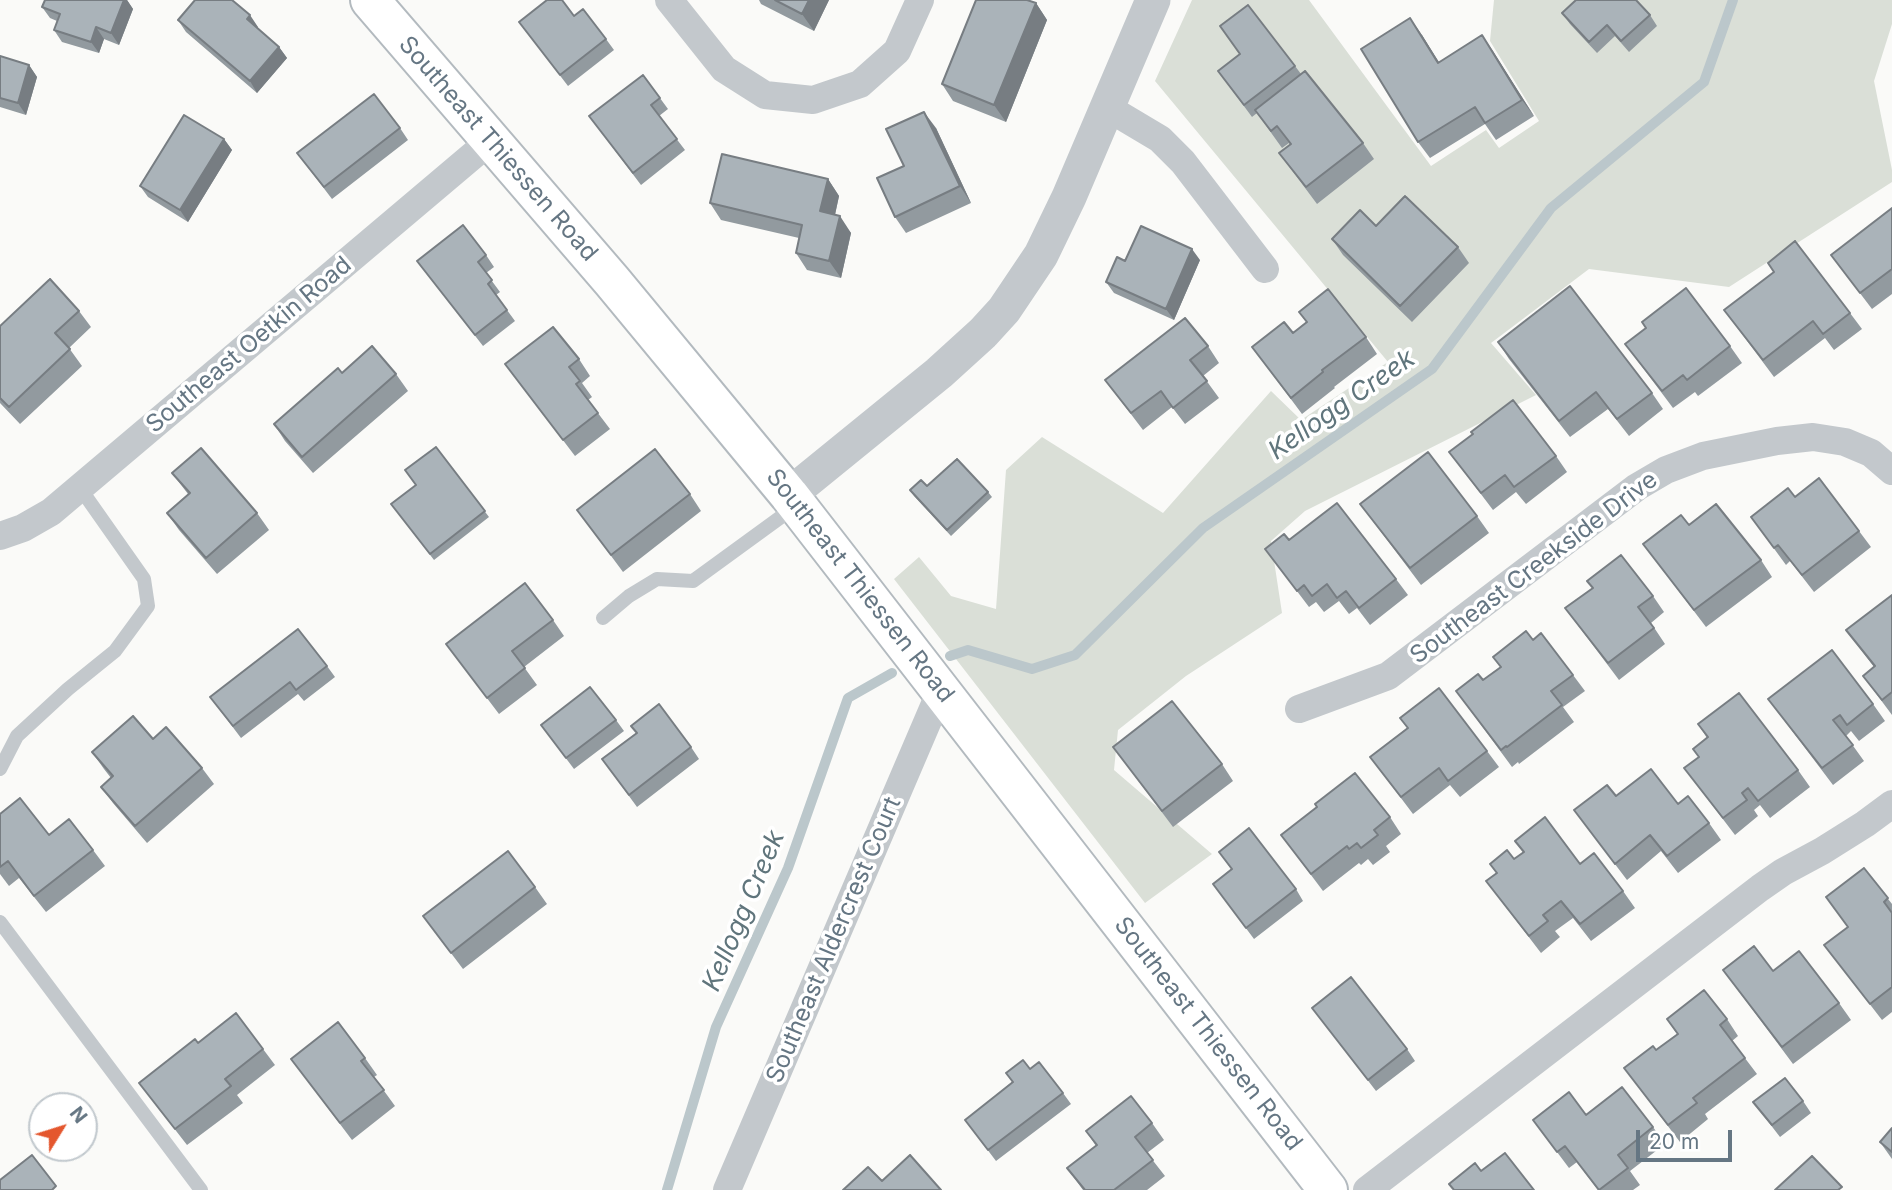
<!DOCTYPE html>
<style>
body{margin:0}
#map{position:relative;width:1892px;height:1190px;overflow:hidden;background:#fafaf8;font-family:Inter,sans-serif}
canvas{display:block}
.north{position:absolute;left:28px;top:1092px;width:70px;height:70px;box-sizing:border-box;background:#fff;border:2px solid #c1c8cd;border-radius:50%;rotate:52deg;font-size:19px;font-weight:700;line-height:28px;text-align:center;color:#657683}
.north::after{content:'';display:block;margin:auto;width:24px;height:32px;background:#e4572e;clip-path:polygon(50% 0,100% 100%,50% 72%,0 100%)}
.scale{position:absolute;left:1636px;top:1130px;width:96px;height:32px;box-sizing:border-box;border:4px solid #657683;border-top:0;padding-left:9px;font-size:21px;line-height:24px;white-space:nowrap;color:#657683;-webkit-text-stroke:5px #fff;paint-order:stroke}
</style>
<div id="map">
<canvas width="1892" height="1190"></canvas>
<div class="north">N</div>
<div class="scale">20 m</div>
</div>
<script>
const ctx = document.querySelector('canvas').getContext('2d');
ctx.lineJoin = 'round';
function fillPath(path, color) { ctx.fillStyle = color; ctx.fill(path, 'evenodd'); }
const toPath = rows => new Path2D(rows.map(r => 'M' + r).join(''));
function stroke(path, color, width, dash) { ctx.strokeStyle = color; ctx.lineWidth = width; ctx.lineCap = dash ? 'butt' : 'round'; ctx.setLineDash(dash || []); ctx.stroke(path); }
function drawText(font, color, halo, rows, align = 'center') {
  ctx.font = font + ' Inter,sans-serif'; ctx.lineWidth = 7; ctx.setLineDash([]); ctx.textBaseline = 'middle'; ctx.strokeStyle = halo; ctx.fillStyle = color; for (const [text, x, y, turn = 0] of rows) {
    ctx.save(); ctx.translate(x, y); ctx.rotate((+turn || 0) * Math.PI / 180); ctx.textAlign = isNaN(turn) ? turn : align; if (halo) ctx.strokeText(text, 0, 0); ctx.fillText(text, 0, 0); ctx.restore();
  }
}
fillPath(toPath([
 [1192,0,1309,0,1431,166,1486,130,1499,148,1539,121,1490,41,1494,0,1892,0,1892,24,1874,81,1892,170,1892,182,1729,287,1589,269,1491,343,1536,395,1305,511,1271,541,1282,613,1186,676,1118,730,1114,770,1212,854,1145,903,894,579,919,557,951,596,996,609,1006,470,1042,437,1163,513,1271,391,1301,420,1388,362,1155,81]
]), '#dadfd7');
stroke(toPath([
 [950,656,968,650,1032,669,1075,655,1203,528,1432,369,1551,208,1704,82,1733,0],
 [667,1190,716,1027,788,868,848,698,892,673]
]), '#bbc7cb', 10);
const secondary = toPath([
 [370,0,612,281,789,495,1328,1190]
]);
stroke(secondary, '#b3babf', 42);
stroke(toPath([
 [603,618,629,596,657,579,693,581,796,506],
 [0,769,17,736,68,689,115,651,148,606,144,579,80,488],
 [0,922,201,1190]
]), '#c3c8cc', 14);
stroke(toPath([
 [669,0,724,69,765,95,813,100,860,84,897,51,920,0],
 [1108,108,1160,139,1183,162,1265,269],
 [0,536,23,528,51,512,490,141],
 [1299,709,1388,676,1637,487,1666,470,1703,456,1777,441,1813,437,1845,442,1871,453,1892,471],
 [727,1190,941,690],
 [1367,1190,1760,888,1783,872,1822,851,1865,824,1892,804]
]), '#c3c8cc', 28);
stroke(toPath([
 [789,495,939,373,983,333,1004,310,1041,255,1069,197,1153,0]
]), '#c3c8cc', 35);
stroke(secondary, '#fff', 38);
fillPath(toPath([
 [45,0,127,0,133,9,119,45,104,39,99,53,62,42,54,30,57,21,50,18,42,7],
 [759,0,829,0,814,31,761,4],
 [1036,3,1047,20,1006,122,953,101,942,84],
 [1562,13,1650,15,1657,26,1629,52,1615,36,1597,53,1570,24],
 [574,16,606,39,614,50,568,86,519,22],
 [178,20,258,27,257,28,279,47,287,58,257,93,186,32],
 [1422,35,1439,62,1482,35,1534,116,1496,140,1485,124,1430,158,1418,142],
 [0,56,29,65,37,77,26,115,0,107],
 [1295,66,1301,74,1363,143,1374,159,1317,204,1279,153,1290,145,1289,143,1282,148,1257,113,1252,117,1218,71],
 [643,75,668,109,659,116,685,150,641,185,589,116],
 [400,128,408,140,332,199,297,153],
 [936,128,971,203,906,233,895,217,904,166],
 [224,139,232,150,188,222,148,197,140,186],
 [828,179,839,196,835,215,851,233,841,278,807,270,796,253,799,238,721,220,710,203],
 [1892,208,1892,294,1872,309,1831,255],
 [1376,226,1458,247,1469,263,1412,322,1343,255,1332,239],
 [486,255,494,267,486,273,500,292,496,295,515,321,483,346,417,261],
 [1200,260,1174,320,1114,293,1106,282,1125,261],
 [1774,272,1850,313,1862,329,1834,350,1825,338,1774,377,1724,310],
 [79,311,91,327,69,348,82,366,20,424,0,403,0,326],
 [1299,312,1366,337,1377,354,1334,387,1335,388,1302,414,1252,347,1293,333,1306,322],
 [1498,342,1652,393,1663,409,1629,436,1608,409,1570,437,1509,359],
 [1625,344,1730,346,1742,363,1698,396,1695,392,1673,408],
 [1208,346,1219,363,1203,376,1219,398,1185,424,1172,407,1143,430,1105,380],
 [579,359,590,376,582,383,592,397,588,400,610,429,575,456,505,364],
 [342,373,396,374,408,391,313,473,285,441,274,424],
 [436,447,489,517,434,560,391,504,416,485],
 [1449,452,1556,456,1567,472,1526,504,1516,492,1493,510],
 [172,473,257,513,269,530,217,574,179,530,167,513,188,494],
 [927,486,988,492,992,497,951,536,914,496,910,490],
 [690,494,701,511,623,572,577,510],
 [1795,497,1859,531,1871,547,1814,592,1790,561,1786,565,1751,517],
 [1360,504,1477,516,1489,533,1421,585],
 [1689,525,1761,560,1772,577,1706,627,1643,544],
 [1289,540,1396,579,1408,595,1370,625,1357,608,1349,614,1339,601,1324,612,1316,602,1309,607,1265,549],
 [1892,595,1892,715,1863,676,1874,667,1846,630],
 [1653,596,1664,612,1651,623,1665,644,1619,680,1565,608],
 [553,620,564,636,524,667,537,685,499,714,446,644],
 [1533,640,1573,675,1585,691,1563,707,1574,722,1519,764,1518,762,1512,767,1456,691,1483,680,1500,667,1493,657],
 [327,666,335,677,304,701,298,694,241,738,210,697],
 [1768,699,1873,704,1885,721,1859,741,1851,731,1846,736,1864,761,1833,785],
 [1400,718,1487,751,1499,767,1460,797,1450,785,1413,814,1370,757,1407,728],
 [616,720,624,731,574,769,541,725],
 [1698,724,1798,770,1810,787,1770,818,1760,805,1754,810,1758,816,1735,835,1684,768,1699,757,1707,738],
 [636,733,691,747,699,759,637,807,602,759],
 [153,739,202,768,214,784,147,843,113,803,101,787,111,778,104,769,92,752],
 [1113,747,1222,764,1233,781,1173,827],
 [1616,796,1678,804,1709,823,1721,840,1678,873,1661,851,1627,880,1574,810],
 [0,814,49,835,93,850,105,866,46,912,19,878,9,886,0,874],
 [1390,817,1401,834,1386,846,1390,852,1373,865,1368,859,1361,865,1359,863,1323,891,1281,835],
 [1515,841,1580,864,1623,891,1635,908,1591,941,1573,918,1555,931,1560,937,1541,953,1486,881,1496,873,1490,864,1514,859,1523,852],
 [1219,852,1296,889,1303,901,1254,939,1213,884,1231,869],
 [1864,868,1892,904,1892,1012,1882,1020,1824,945,1848,927,1826,897],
 [535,887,547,904,463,969,423,916],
 [1723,970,1773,971,1839,1003,1851,1020,1793,1064],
 [1312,1008,1407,1049,1415,1061,1376,1091],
 [1667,1019,1727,1019,1738,1036,1732,1041,1757,1074,1705,1114,1708,1119,1680,1142,1624,1068,1656,1050,1677,1034],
 [198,1043,263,1049,275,1065,237,1095,243,1103,187,1145,139,1083],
 [365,1058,377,1075,374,1077,395,1106,352,1140,291,1059],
 [1030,1069,1063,1093,1071,1104,996,1161,965,1120,1012,1082,1006,1073],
 [1803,1101,1811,1113,1780,1137,1753,1102],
 [1586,1115,1653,1127,1665,1144,1630,1171,1640,1185,1633,1190,1598,1190,1577,1162,1569,1168,1533,1120],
 [1152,1123,1164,1140,1147,1153,1165,1176,1147,1190,1083,1190,1067,1168,1096,1146,1086,1131],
 [1892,1128,1892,1159,1880,1142]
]), '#929a9f');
fillPath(toPath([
 [124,0,127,0,133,9,119,45,111,33],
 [809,0,829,0,814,31,802,14],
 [1036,3,1047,20,1006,122,994,105],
 [250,15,258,27,255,31,247,19],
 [1410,18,1422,35,1449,79,1438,63],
 [96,27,104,39,99,53,91,42],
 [1482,35,1493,51,1534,116,1522,100],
 [279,47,287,58,257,93,250,81],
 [29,65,37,77,26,115,18,103],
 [924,112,936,128,971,203,960,186],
 [224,139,232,150,188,222,180,210],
 [828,179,839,196,832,228,820,211],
 [840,216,851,233,841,278,829,261],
 [1192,249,1200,260,1174,320,1166,309]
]), '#777d82');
const building = toPath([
 [45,0,124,0,111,33,96,27,91,42,54,30,60,14,42,7,45,0],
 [195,0,232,0,250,15,247,19,279,47,250,81,178,20,195,0],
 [547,0,562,0,574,16,583,9,606,39,560,75,519,22,547,0],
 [775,0,809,0,802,14,775,0],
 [976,0,1027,0,1036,3,994,105,942,84,976,0],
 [1576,0,1636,0,1650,15,1621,41,1607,25,1589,42,1562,13,1576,0],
 [1248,5,1295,66,1244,105,1218,71,1240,54,1220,26,1248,5],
 [1410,18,1438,63,1482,35,1522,100,1485,123,1475,107,1418,142,1361,49,1410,18],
 [0,56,29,65,18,103,0,98,0,56],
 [1305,71,1363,143,1306,187,1279,153,1291,144,1277,126,1271,131,1255,110,1305,71],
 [643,75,660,98,651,105,677,139,633,173,589,116,643,75],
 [374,94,400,128,324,187,297,153,374,94],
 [924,112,960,186,895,217,877,178,904,166,886,129,924,112],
 [184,115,224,139,180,210,140,186,184,115],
 [722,154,828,179,820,211,840,216,829,261,796,253,802,225,710,203,722,154],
 [1405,196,1458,247,1400,306,1332,239,1360,210,1376,226,1405,196],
 [1892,208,1892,269,1860,293,1831,255,1892,208],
 [463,225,486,255,478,262,492,280,488,284,507,310,475,335,417,261,463,225],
 [1141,226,1192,249,1166,309,1106,282,1117,257,1125,261,1141,226],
 [1795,241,1850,313,1823,334,1813,321,1763,360,1724,310,1774,272,1768,263,1795,241],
 [50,279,79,311,55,333,70,349,9,407,0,398,0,326,50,279],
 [1570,286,1652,393,1617,419,1596,392,1559,421,1498,342,1570,286],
 [1686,288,1730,346,1687,380,1683,375,1662,391,1625,344,1646,328,1642,322,1686,288],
 [1328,289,1366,337,1322,370,1323,372,1291,398,1252,347,1284,322,1293,333,1307,322,1299,312,1328,289],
 [1185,318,1208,346,1190,360,1207,381,1173,408,1161,391,1131,413,1105,380,1185,318],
 [553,327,579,359,569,367,580,381,576,384,598,413,563,440,505,364,553,327],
 [372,346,396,374,302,457,274,424,338,368,342,373,372,346],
 [1513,400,1556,456,1514,487,1505,475,1481,493,1449,452,1473,434,1471,432,1513,400],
 [436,447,485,511,430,554,391,504,416,485,405,470,436,447],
 [201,448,257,513,206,558,167,513,190,493,172,473,201,448],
 [655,449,690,494,611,555,577,510,655,449],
 [1428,452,1477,516,1410,568,1360,504,1428,452],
 [957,459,988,492,947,530,910,490,921,480,927,486,957,459],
 [1819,478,1859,531,1802,575,1778,545,1774,548,1751,517,1788,488,1795,497,1819,478],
 [1337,503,1396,579,1359,608,1346,591,1337,598,1327,584,1312,596,1304,585,1297,591,1265,549,1284,534,1289,540,1337,503],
 [1716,504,1761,560,1694,610,1643,544,1681,515,1689,525,1716,504],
 [1621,555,1653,596,1638,607,1654,628,1608,663,1565,608,1593,588,1587,581,1621,555],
 [525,583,553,620,512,651,525,668,487,698,446,644,525,583],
 [1892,595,1892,692,1882,700,1863,676,1875,666,1846,630,1892,595],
 [298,629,327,666,296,690,290,682,233,726,210,697,298,629],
 [1526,631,1533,640,1541,633,1573,675,1551,691,1562,705,1507,747,1506,746,1501,750,1456,691,1478,674,1483,680,1501,667,1493,657,1526,631],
 [1832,650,1873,704,1847,725,1840,715,1833,720,1853,745,1822,768,1768,699,1832,650],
 [590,687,616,720,566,758,541,725,590,687],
 [1439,688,1487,751,1448,781,1439,768,1401,797,1370,757,1408,728,1400,718,1439,688],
 [1739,693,1798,770,1758,801,1748,788,1742,793,1747,800,1723,818,1684,768,1699,757,1693,749,1708,737,1698,724,1739,693],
 [1172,701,1222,764,1162,811,1113,747,1172,701],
 [659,704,691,747,629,795,602,759,637,733,631,726,659,704],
 [133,716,153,739,166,727,202,768,135,826,101,787,113,776,92,752,133,716],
 [1651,769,1678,804,1688,796,1709,823,1667,856,1650,835,1615,864,1574,810,1607,785,1616,796,1651,769],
 [1355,773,1390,817,1374,830,1378,835,1361,848,1357,843,1349,849,1347,846,1311,874,1281,835,1317,807,1315,804,1355,773],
 [20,798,49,835,69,819,93,850,34,896,8,861,0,867,0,814,20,798],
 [1545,817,1580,864,1594,853,1623,891,1580,924,1561,901,1543,915,1548,921,1529,936,1486,881,1497,873,1490,864,1507,850,1514,859,1524,852,1515,841,1545,817],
 [1249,828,1296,889,1246,928,1213,884,1232,869,1219,852,1249,828],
 [508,851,535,887,451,953,423,916,508,851],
 [1864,868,1888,898,1884,902,1892,913,1892,987,1870,1004,1824,945,1848,927,1826,897,1864,868],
 [1754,946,1773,971,1799,951,1839,1003,1782,1047,1723,970,1754,946],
 [1351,977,1407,1049,1368,1080,1312,1008,1351,977],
 [1704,990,1727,1019,1720,1025,1745,1058,1693,1098,1697,1103,1668,1125,1624,1068,1653,1046,1656,1050,1678,1034,1667,1019,1704,990],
 [236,1013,263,1049,225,1079,231,1086,175,1129,139,1083,195,1039,198,1043,236,1013],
 [338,1022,365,1058,361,1061,384,1090,340,1123,291,1059,338,1022],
 [1023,1060,1030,1069,1039,1062,1063,1093,988,1150,965,1120,1013,1082,1006,1073,1023,1060],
 [1785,1078,1803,1101,1772,1125,1753,1102,1785,1078],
 [1622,1087,1653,1127,1618,1155,1628,1168,1599,1190,1565,1146,1557,1152,1533,1120,1569,1092,1586,1115,1622,1087],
 [1131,1096,1152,1123,1135,1137,1153,1160,1114,1190,1085,1190,1067,1168,1097,1145,1086,1131,1131,1096],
 [1892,1128,1892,1152,1880,1142,1892,1128],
 [1505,1153,1534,1190,1454,1190,1449,1184,1475,1163,1481,1171,1505,1153],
 [32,1155,56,1186,52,1190,0,1190,0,1180,32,1155],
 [910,1155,941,1190,843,1190,868,1167,882,1181,910,1155],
 [1812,1156,1842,1187,1838,1190,1775,1190,1812,1156]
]);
fillPath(building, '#aab3b9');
stroke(building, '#777d82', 2);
drawText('24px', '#657683', '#fff', [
 ["Southeast Thiessen Road",498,149,49],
 ["Southeast Oetkin Road",249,345,-40],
 ["Southeast Creekside Drive",1534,568,-37],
 ["Southeast Thiessen Road",860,586,52],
 ["Southeast Aldercrest Court",834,940,-67],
 ["Southeast Thiessen Road",1208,1034,52]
]);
drawText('italic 26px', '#60757c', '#fff', [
 ["Kellogg Creek",1342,405,-35],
 ["Kellogg Creek",744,911,-67]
]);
</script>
